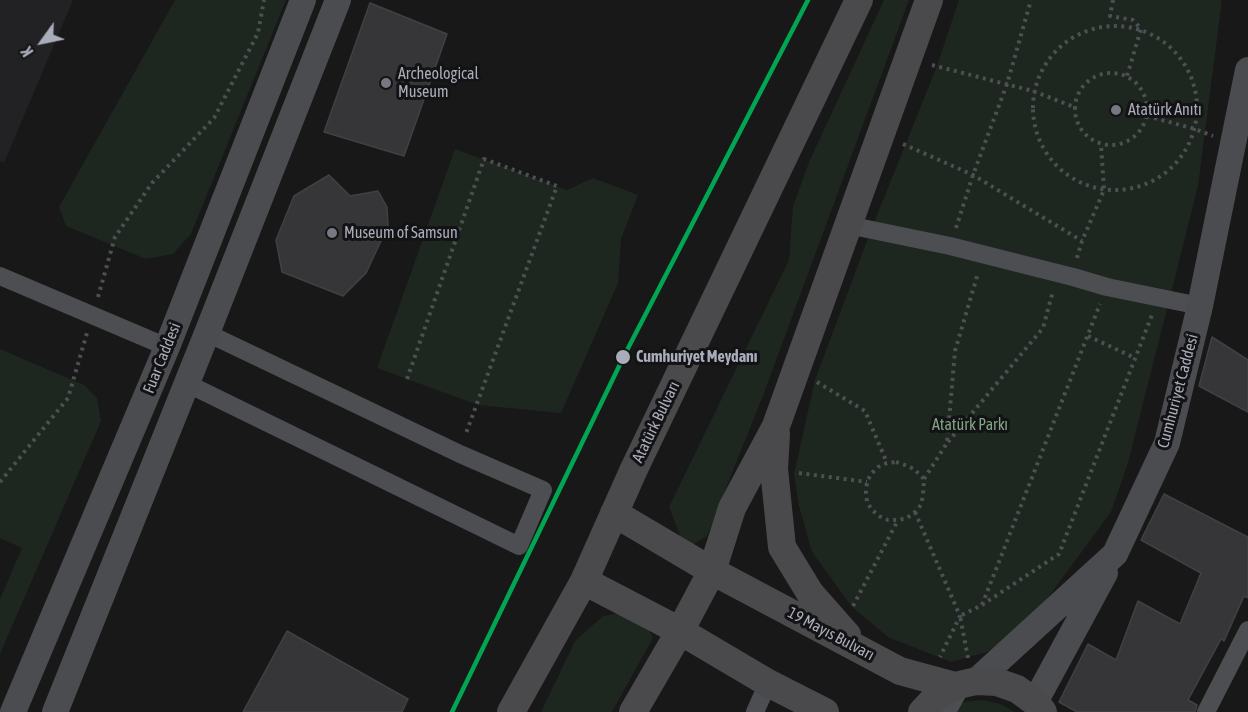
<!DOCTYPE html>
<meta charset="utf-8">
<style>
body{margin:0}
#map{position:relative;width:1248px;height:712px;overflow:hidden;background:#181818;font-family:"Asap Condensed",sans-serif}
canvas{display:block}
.north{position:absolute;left:12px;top:12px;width:60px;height:60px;-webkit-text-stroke:4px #131214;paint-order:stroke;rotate:237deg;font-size:16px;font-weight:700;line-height:24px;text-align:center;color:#a9adb9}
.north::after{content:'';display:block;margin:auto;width:21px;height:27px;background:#a9adb9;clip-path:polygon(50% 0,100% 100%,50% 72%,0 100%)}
</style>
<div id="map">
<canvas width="1248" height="712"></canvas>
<div class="north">K</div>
</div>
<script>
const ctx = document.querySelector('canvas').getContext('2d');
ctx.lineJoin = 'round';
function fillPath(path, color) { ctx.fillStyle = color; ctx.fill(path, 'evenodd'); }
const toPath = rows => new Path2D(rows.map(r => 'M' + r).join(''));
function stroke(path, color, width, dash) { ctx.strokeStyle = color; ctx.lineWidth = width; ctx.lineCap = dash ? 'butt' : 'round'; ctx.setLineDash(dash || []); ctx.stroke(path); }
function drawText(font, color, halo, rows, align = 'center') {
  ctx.font = font + ' "Asap Condensed",sans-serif'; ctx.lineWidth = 6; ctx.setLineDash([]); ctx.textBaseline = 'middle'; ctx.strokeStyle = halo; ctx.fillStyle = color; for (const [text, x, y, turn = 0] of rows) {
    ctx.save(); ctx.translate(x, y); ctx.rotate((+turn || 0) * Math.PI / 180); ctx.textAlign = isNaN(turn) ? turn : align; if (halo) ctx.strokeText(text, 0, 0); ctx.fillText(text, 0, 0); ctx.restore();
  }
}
fillPath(toPath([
 [0,0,73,0,4,163,0,161]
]), '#222224');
fillPath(toPath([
 [175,0,286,0,191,234,173,254,146,259,66,226,59,207],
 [884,0,909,0,764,393,707,536,692,545,681,538,669,507,789,260,793,206,809,162],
 [959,0,1222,0,1198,186,1128,463,1111,512,1027,626,987,652,951,662,888,637,852,607,812,552,799,506,794,474,815,380,871,230,937,66],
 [455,149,567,190,593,178,638,195,621,239,618,283,561,413,478,405,377,368],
 [0,349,84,385,97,398,101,421,0,654,0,599,22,548,0,538],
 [621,613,645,623,653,638,612,712,541,712,575,641,603,616],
 [982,700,1000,704,1015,712,944,712,963,702]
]), '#1e2620');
const building = toPath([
 [370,3,447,34,404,156,324,132,370,3],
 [329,175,350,196,378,191,387,207,388,226,366,273,343,296,282,272,276,240,294,196,329,175],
 [1212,337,1248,360,1248,412,1199,386,1212,337],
 [1164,494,1248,537,1248,598,1244,596,1224,641,1221,639,1188,700,1197,705,1195,712,1077,712,1059,702,1088,644,1116,660,1138,601,1180,624,1201,573,1141,540,1164,494],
 [287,631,408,699,402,712,243,712,287,631]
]);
fillPath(building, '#363638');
stroke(building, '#414144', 1.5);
stroke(toPath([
 [1113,0,1110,16,1133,20,1141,29,1127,76],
 '1033 108a82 82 0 1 1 164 0a82 82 0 1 1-164 0Z',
 [932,65,1033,91,1074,107],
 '1075 109a36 36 0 1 1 72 0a36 36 0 1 1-72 0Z',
 [1147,116,1195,129,1213,136],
 [903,144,973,175,1082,241],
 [956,228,973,175,1007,84,1031,0],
 [1077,258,1082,241,1104,190,1101,144],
 [98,297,115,237,152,183,214,118,258,33,264,0],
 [1088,336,1135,358],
 [407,379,484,159,557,186,465,436],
 [817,382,865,411,887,463],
 [948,442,1043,328,1053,291],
 [896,462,905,465,914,469,924,479,923,495,921,505,915,512,907,518,898,520,888,520,879,516,872,510,867,502,866,492,867,482,871,474,878,467,887,463,896,462],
 [799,473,867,482],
 [924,479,947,443,955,351,978,273],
 [0,482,68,398,87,333],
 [915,512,960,616,940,657],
 [982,605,1059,554,1152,315],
 [853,606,898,520],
 [968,658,960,616,982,605,1100,304]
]), '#4e4f53', 4, [3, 4.5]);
stroke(toPath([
 [848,225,950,246,1073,277,1107,287,1200,306],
 [0,276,167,347],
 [186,383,519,546,543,490,460,454,207,333],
 [755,712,768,683],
 [947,712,962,685],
 [1206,712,1248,630]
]), '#4c4e51', 18);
stroke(toPath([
 [976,681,1115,554,1167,443,1200,306,1248,70],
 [1035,702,1105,573],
 [13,712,167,347,303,0],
 [55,712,207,333,338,0]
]), '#4b4c50', 26);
stroke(toPath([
 [776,434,774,469,782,547,810,593,847,635],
 [614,513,712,571,900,671,955,686],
 [584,581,680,631,768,683,825,712],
 [511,712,584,581,634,469,859,0],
 [633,712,680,631,712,571,732,508,776,426,929,0],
 [922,712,936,697,955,686,976,681,997,682,1017,689,1035,702,1043,712]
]), '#4a4a4d', 28);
stroke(toPath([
 [452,712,624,356,808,0]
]), '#00a651', 4.5);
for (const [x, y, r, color] of [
 [386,83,6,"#767981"],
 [1116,110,6,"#767981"],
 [332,233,6,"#767981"],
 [623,357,8,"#a9adb9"]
]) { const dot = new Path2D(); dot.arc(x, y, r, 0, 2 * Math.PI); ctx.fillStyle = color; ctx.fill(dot); stroke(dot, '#131214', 2); }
drawText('16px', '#a9adb9', '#131214', [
 ["Archeological",398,74],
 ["Museum",398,92],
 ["Atatürk Anıtı",1128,110],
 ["Museum of Samsun",344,233]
], 'left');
drawText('bold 16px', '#a9adb9', '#131214', [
 ["Cumhuriyet Meydanı",636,357]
], 'left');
drawText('16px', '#a9adb9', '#131214', [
 ["Fuar Caddesi",162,358,-68],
 ["Cumhuriyet Caddesi",1178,391,-75],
 ["Atatürk Bulvarı",656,422,-64],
 ["19 Mayıs Bulvarı",831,634,28]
]);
drawText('16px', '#80a486', '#131214', [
 ["Atatürk Parkı",970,425]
]);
</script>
